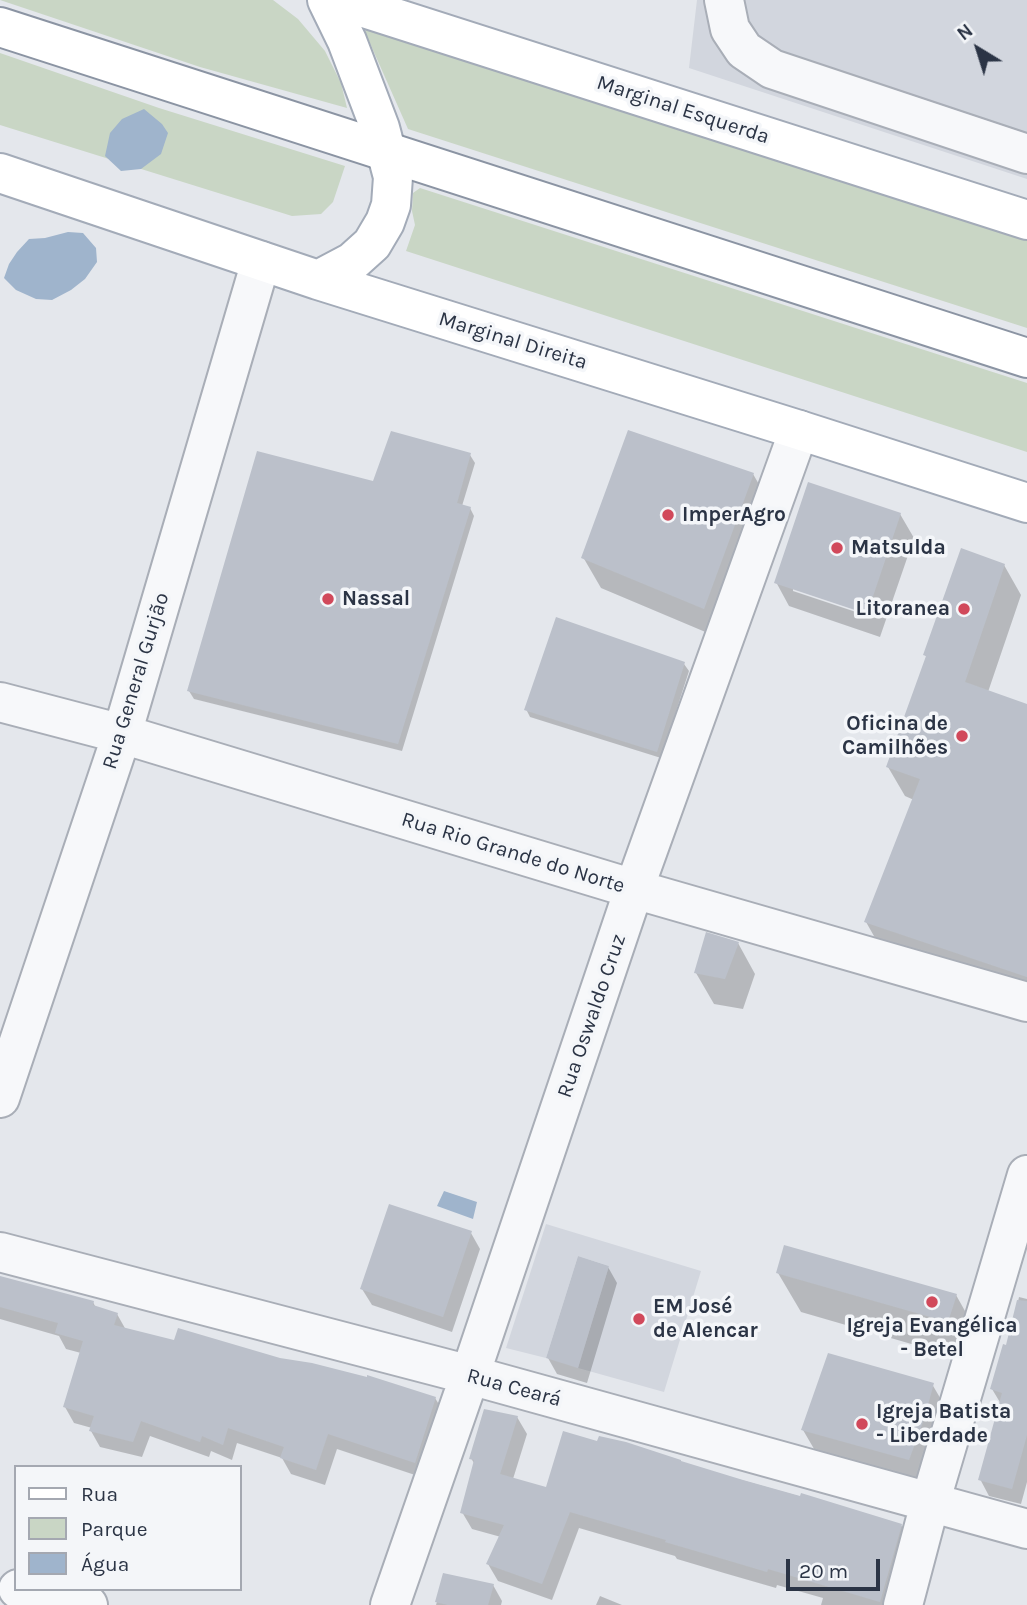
<!DOCTYPE html>
<meta charset="utf-8">
<style>
body{margin:0}
#map{position:relative;width:1027px;height:1605px;overflow:hidden;background:#e4e7ec;font-family:Karla,sans-serif}
canvas{display:block}
.legend{position:absolute;left:14px;top:1465px;width:228px;height:126px;box-sizing:border-box;background:#f4f6f9;border:2px solid #a4a8b1;margin:0;padding:9px 12px;list-style:none;font-size:21px;color:#2b3445}
.legend li{display:flex;align-items:center;gap:14px;height:35px}
.legend b{width:35px;border:2px solid #a4a8b1}
.north{position:absolute;left:943px;top:14px;width:70px;height:70px;-webkit-text-stroke:5px #f4f6f9;paint-order:stroke;rotate:322deg;font-size:19px;font-weight:700;line-height:28px;text-align:center;color:#2b3445}
.north::after{content:'';display:block;margin:auto;width:24px;height:32px;background:#2b3445;clip-path:polygon(50% 0,100% 100%,50% 72%,0 100%)}
.scale{position:absolute;left:786px;top:1559px;width:94px;height:32px;box-sizing:border-box;border:4px solid #2b3445;border-top:0;padding-left:9px;font-size:21px;line-height:24px;white-space:nowrap;color:#2b3445;-webkit-text-stroke:5px #f4f6f9;paint-order:stroke}
</style>
<div id="map">
<canvas width="1027" height="1605"></canvas>
<ul class="legend">
<li><b style="height:9px;background:#fff"></b>Rua</li>
<li><b style="height:19px;background:#c9d6c5"></b>Parque</li>
<li><b style="height:19px;background:#9fb4cc"></b>Água</li>
</ul>
<div class="north">N</div>
<div class="scale">20 m</div>
</div>
<script>
const ctx = document.querySelector('canvas').getContext('2d');
ctx.lineJoin = 'round';
function fillPath(path, color) { ctx.fillStyle = color; ctx.fill(path, 'evenodd'); }
const toPath = rows => new Path2D(rows.map(r => 'M' + r).join(''));
function stroke(path, color, width, dash) { ctx.strokeStyle = color; ctx.lineWidth = width; ctx.lineCap = dash ? 'butt' : 'round'; ctx.setLineDash(dash || []); ctx.stroke(path); }
function drawText(font, color, halo, rows, align = 'center') {
  ctx.font = font + ' Karla,sans-serif'; ctx.lineWidth = 7; ctx.setLineDash([]); ctx.textBaseline = 'middle'; ctx.strokeStyle = halo; ctx.fillStyle = color; for (const [text, x, y, turn = 0] of rows) {
    ctx.save(); ctx.translate(x, y); ctx.rotate((+turn || 0) * Math.PI / 180); ctx.textAlign = isNaN(turn) ? turn : align; if (halo) ctx.strokeText(text, 0, 0); ctx.fillText(text, 0, 0); ctx.restore();
  }
}
fillPath(toPath([
 [697,0,1027,0,1027,179,689,68],
 [546,1224,701,1271,664,1392,578,1368,609,1266,578,1256,546,1358,506,1348]
]), '#d2d6de');
fillPath(toPath([
 [0,0,273,0,298,19,325,51,341,83,347,108,200,67],
 [368,26,1027,239,1027,328,408,129,365,32],
 [0,53,159,108,345,166,333,202,321,214,292,216,0,125],
 [420,188,1027,383,1027,452,406,251,415,225,412,211,413,193]
]), '#c9d6c5');
fillPath(toPath([
 [144,109,162,124,168,133,161,154,141,169,121,171,105,156,110,133,122,119],
 [68,232,83,233,96,248,97,262,85,279,71,290,52,300,36,299,16,290,4,278,9,264,17,252,29,239,45,238],
 [444,1191,477,1202,473,1219,437,1206]
]), '#9fb4cc');
fillPath(toPath([
 [470,455,475,463,462,506,470,508,474,516,402,751,194,699,189,691,374,483],
 [753,474,771,505,722,639,601,588,583,557],
 [900,514,914,538,880,637,789,606,776,582],
 [793,587,876,615,874,618,793,591],
 [1004,565,1021,595,988,692,1027,706,1027,1000,883,952,866,922,914,800,905,796,888,767,927,658,925,655],
 [684,664,689,671,661,758,530,717,526,709],
 [738,943,755,974,743,1009,714,1004,696,973],
 [471,1233,480,1249,452,1332,372,1305,362,1289],
 [608,1267,617,1283,587,1383,557,1374,548,1358],
 [778,1273,956,1295,978,1334,970,1361,801,1312],
 [0,1278,93,1302,96,1308,117,1314,126,1330,175,1342,279,1360,435,1398,445,1414,424,1478,337,1449,325,1485,291,1474,282,1458,237,1443,232,1460,211,1451,209,1457,150,1436,142,1457,100,1447,91,1431,92,1428,74,1423,65,1407,81,1353,66,1349,59,1336,0,1319],
 [1019,1297,1027,1299,1027,1482,1021,1504,989,1496,980,1479,1001,1404,992,1389,1008,1347],
 [932,1384,946,1408,922,1483,817,1454,803,1430],
 [517,1417,527,1434,513,1479,547,1489,681,1463,901,1525,911,1542,893,1605,821,1605,823,1598,777,1585,776,1588,724,1573,677,1559,675,1556,579,1528,552,1600,498,1581,488,1564,501,1537,472,1529,462,1512,475,1465,471,1458],
 [445,1575,493,1585,502,1601,501,1605,436,1605],
 [600,1596,622,1605,596,1605]
]), '#0003');
fillPath(toPath([
 [628,430,754,473,704,609,581,558],
 [391,431,471,453,457,503,471,507,398,744,187,691,257,451,373,481],
 [808,482,901,513,867,614,774,583],
 [961,548,1005,564,965,682,1027,704,1027,977,864,922,920,779,886,767,926,656,923,655],
 [556,617,685,662,657,752,524,710],
 [706,932,739,942,725,979,694,973],
 [389,1204,472,1231,443,1317,360,1289],
 [784,1245,957,1294,948,1322,776,1273],
 [578,1256,609,1266,578,1368,546,1358],
 [0,1276,94,1301,93,1305,118,1313,114,1325,174,1340,178,1328,280,1358,312,1363,367,1377,367,1375,436,1397,415,1463,328,1434,316,1470,280,1458,284,1447,228,1428,223,1445,202,1436,200,1442,141,1421,133,1442,89,1431,94,1416,63,1407,83,1341,55,1333,58,1323,0,1307],
 [1017,1300,1027,1301,1027,1435,1012,1489,978,1480,1002,1393,990,1389,1003,1344,1006,1345],
 [828,1353,934,1383,924,1419,909,1460,801,1430],
 [484,1409,518,1416,500,1474,546,1487,563,1431,597,1441,599,1436,626,1442,681,1460,681,1461,743,1480,800,1496,801,1493,902,1524,880,1602,768,1569,767,1572,713,1556,665,1542,666,1540,570,1512,542,1584,486,1564,504,1525,460,1513,474,1460,469,1459],
 [443,1573,494,1584,488,1605,448,1605,435,1602]
]), '#bbc0ca');
const minor = toPath([
 [724,0,730,29,744,50,772,69,1027,154],
 [0,702,122,734,634,889,1027,1002],
 [0,1098,122,734,261,261],
 [0,1252,470,1375,1027,1529],
 [18,1589,88,1605],
 [390,1605,470,1375,634,889,799,430],
 [903,1605,930,1503,1027,1175]
]);
const major = toPath([
 [339,0,1027,220],
 [0,173,318,280,799,430,1027,503],
 [318,280,352,262,372,244,385,222,391,205,393,177,380,128,347,41,327,0]
]);
const highway = toPath([
 [0,27,1027,358]
]);
stroke(minor, '#a9aeb7', 42);
stroke(major, '#a3abb8', 42);
stroke(highway, '#8b94a3', 42);
stroke(minor, '#f7f8fa', 38);
stroke(major, '#fff', 38);
stroke(highway, '#fff', 38);
for (const [x, y, r, color] of [
 [668,515,7,"#d1495b"],
 [837,548,7,"#d1495b"],
 [328,599,7,"#d1495b"],
 [964,609,7,"#d1495b"],
 [962,736,7,"#d1495b"],
 [932,1302,7,"#d1495b"],
 [639,1319,7,"#d1495b"],
 [862,1424,7,"#d1495b"]
]) { const dot = new Path2D(); dot.arc(x, y, r, 0, 2 * Math.PI); ctx.fillStyle = color; ctx.fill(dot); stroke(dot, '#f4f6f9', 2.5); }
drawText('21px', '#2b3445', '#f4f6f9', [
 ["Marginal Esquerda",683,110,18],
 ["Marginal Direita",513,341,17],
 ["Rua General Gurjão",136,681,-73],
 ["Rua Rio Grande do Norte",513,853,17],
 ["Rua Oswaldo Cruz",592,1016,-71],
 ["Rua Ceará",514,1388,15]
]);
drawText('bold 21px', '#2b3445', '#f4f6f9', [
 ["ImperAgro",682,515],
 ["Matsulda",851,548],
 ["Nassal",342,599],
 ["Litoranea",950,609,"right"],
 ["Oficina de",948,724,"right"],
 ["Camilhões",948,748,"right"],
 ["EM José",653,1307],
 ["de Alencar",653,1331],
 ["Igreja Evangélica",932,1326,"center"],
 ["- Betel",932,1350,"center"],
 ["Igreja Batista",876,1412],
 ["- Liberdade",876,1436]
], 'left');
</script>
